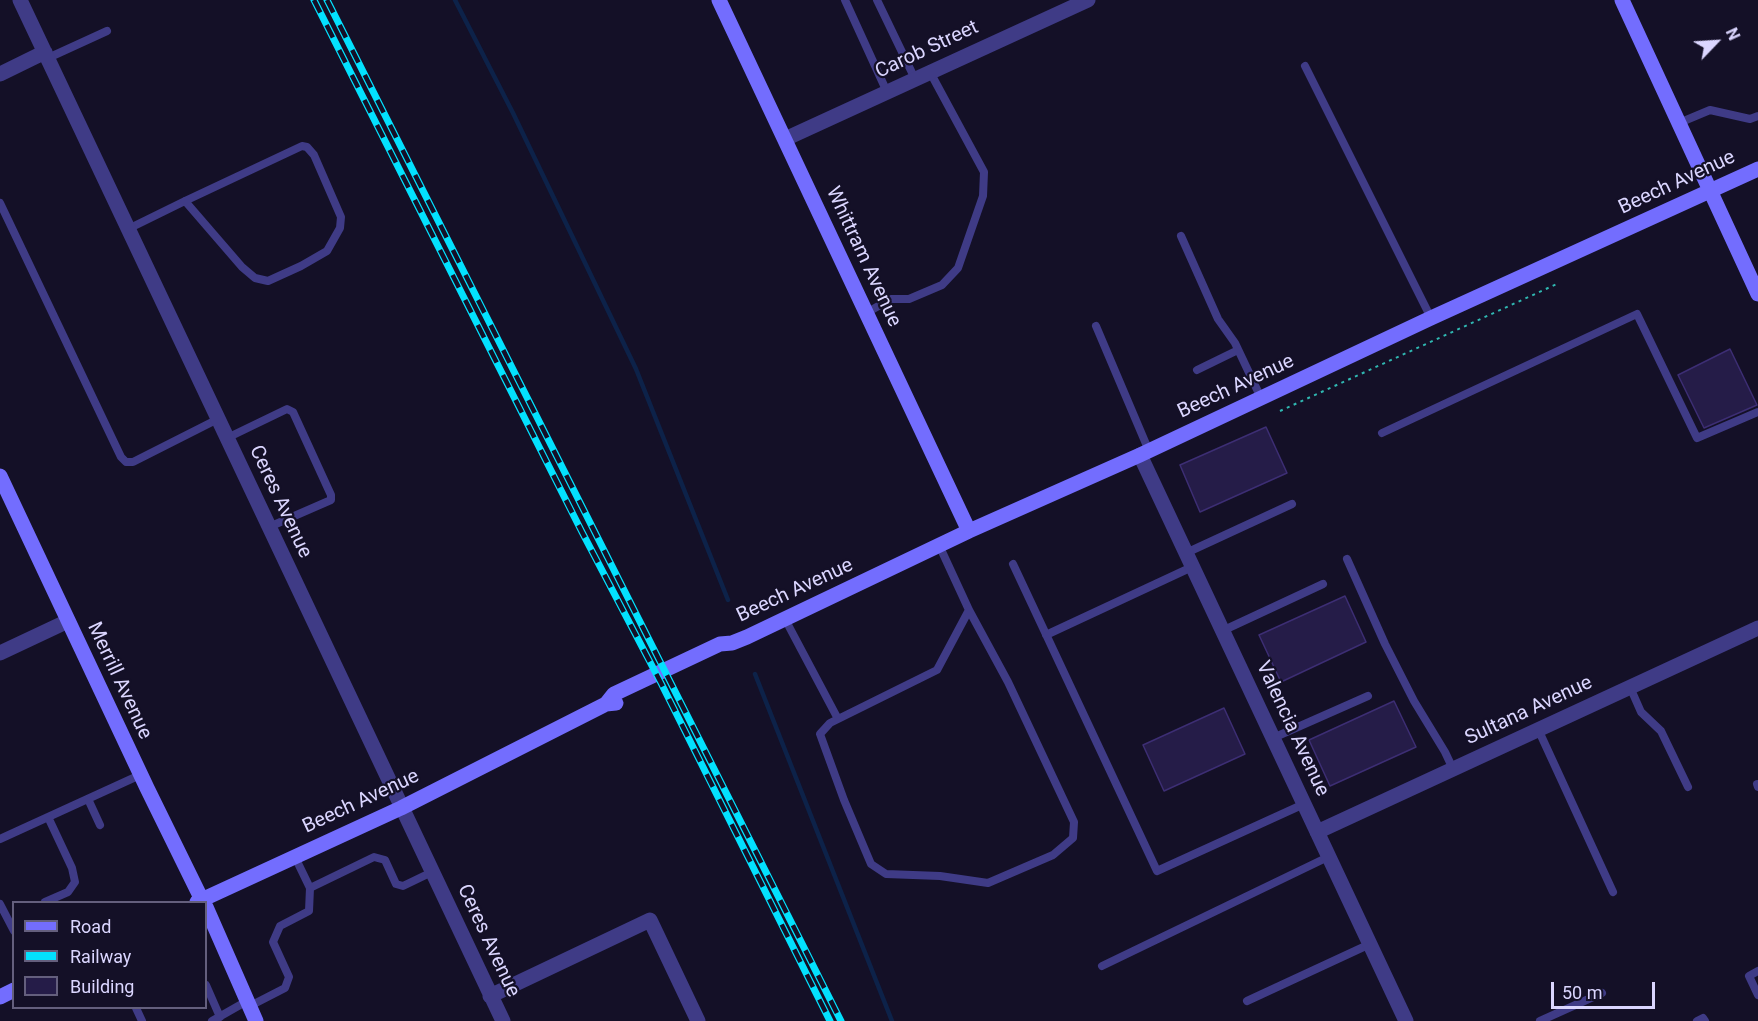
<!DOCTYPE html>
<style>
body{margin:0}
#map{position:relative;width:1758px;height:1021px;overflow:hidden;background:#141027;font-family:Roboto,sans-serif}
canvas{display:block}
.legend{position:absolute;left:12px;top:901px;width:195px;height:108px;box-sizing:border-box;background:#141027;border:2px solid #645f7d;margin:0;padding:8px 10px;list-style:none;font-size:18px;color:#dbd6ff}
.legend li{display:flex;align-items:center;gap:12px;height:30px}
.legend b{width:30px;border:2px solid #645f7d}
.north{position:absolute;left:1686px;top:12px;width:60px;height:60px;-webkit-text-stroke:4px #141027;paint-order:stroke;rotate:65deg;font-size:16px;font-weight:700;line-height:24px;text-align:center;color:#dbd6ff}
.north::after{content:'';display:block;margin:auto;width:21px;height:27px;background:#dbd6ff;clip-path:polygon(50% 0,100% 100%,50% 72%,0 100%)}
.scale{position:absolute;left:1551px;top:982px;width:104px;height:27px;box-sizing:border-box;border:3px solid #dbd6ff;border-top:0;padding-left:8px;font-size:18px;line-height:21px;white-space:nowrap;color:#dbd6ff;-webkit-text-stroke:4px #141027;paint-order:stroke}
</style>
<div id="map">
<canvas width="1758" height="1021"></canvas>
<ul class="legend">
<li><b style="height:8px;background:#736dfe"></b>Road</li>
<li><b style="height:8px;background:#03e1fe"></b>Railway</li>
<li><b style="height:16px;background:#251c48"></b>Building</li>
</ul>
<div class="north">N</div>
<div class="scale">50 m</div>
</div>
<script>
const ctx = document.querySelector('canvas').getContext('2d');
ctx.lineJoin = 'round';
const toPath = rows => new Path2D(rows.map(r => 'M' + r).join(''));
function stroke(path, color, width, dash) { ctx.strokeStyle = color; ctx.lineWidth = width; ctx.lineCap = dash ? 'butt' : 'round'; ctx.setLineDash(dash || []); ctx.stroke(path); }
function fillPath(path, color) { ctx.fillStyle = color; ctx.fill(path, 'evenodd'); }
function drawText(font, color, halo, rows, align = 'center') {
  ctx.font = font + ' Roboto,sans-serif'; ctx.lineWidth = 4.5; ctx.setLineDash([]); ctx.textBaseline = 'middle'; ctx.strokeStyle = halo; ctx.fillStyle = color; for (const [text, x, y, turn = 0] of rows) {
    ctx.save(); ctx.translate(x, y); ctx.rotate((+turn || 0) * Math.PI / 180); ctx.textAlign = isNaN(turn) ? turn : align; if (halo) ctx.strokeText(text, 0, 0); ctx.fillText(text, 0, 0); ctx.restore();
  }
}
stroke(toPath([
 [455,0,513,113,636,369,728,600],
 [755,674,892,1021]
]), '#0d2249', 4.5);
const building = toPath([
 [1730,349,1757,405,1704,428,1678,375,1730,349],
 [1266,427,1287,473,1200,512,1180,465,1266,427],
 [1345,596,1366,642,1281,682,1259,635,1345,596],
 [1394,701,1416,747,1330,786,1309,740,1394,701],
 [1224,708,1245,754,1164,791,1143,745,1224,708]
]);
fillPath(building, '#251c48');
stroke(building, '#3d2e74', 1.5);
stroke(toPath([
 [1280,411,1559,283]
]), '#30b8b2', 2, [3, 4.5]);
stroke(toPath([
 [845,0,887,92],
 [877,0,915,79],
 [48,58,107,31],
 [1305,66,1431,318],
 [1679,123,1710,110,1750,119,1758,116],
 [0,203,121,457,126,462,133,462,218,419],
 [128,229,185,201,302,146,307,147,314,155,341,217,340,228,327,251,301,266,268,281,255,278,242,267,185,201],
 [1181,236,1218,319,1235,343,1261,398],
 [866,313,891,299,909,299,942,285,958,268,983,196,984,172,930,72],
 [1096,326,1149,451],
 [1197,370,1238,350],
 [1382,433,1637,314,1697,438,1758,412],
 [227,438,287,409,293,412,331,495,331,500,269,527],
 [939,545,969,610,937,670,830,723,820,734,844,800,871,864,886,874,940,876,988,883,1053,855,1073,838,1074,822,1008,682,969,610],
 [1186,553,1292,504],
 [1347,559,1385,644,1414,701,1445,752,1453,769],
 [1013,564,1157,871,1304,804],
 [785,619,838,719],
 [1222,631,1323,584],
 [1046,635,1192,567],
 [1630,687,1641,712,1661,731,1688,787],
 [1538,729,1613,892],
 [1273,738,1368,696],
 [1757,784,1758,787],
 [88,799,100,825],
 [0,839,140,775],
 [310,888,374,857,385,860,396,884,403,886,432,872],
 [45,902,68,892,75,882,72,868,48,817],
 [0,904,14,931],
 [1102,966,1328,857],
 [1758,971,1749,976,1758,995],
 [206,985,220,1017],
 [1247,1001,1370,944],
 [250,1006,285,988,289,977,273,942,280,926,309,911,310,888,295,857],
 [136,1008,142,1021],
 [212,1021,247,1001],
 [1540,1021,1602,993],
 [1697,1021,1703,1018,1705,1021]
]), '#3f3b86', 8);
stroke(toPath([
 [20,0,503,1021],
 [0,74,45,52],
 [785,139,1088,0],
 [1140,455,1406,1021],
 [0,653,68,621],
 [1317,832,1758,628],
 [490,996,650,920,698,1021]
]), '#3f3b86', 15);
stroke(toPath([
 [719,0,969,531],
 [1622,0,1758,294],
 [0,476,147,788,203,902],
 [606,704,614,694,720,644,732,643,747,637,969,531,1140,455,1431,318,1758,169],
 [197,902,401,808,606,704,616,703],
 [206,907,256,1021],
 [0,997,14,990]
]), '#736dfe', 15);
const rail = toPath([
 [314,0,582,532,661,683,830,1021],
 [327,0,841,1021]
]);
stroke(rail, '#03e1fe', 7);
stroke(rail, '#141027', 4.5, [14]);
drawText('20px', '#dbd6ff', '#141027', [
 ["Carob Street",927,50,-25],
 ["Beech Avenue",1677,183,-25],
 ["Whittram Avenue",863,257,65],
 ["Beech Avenue",1236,387,-25],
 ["Ceres Avenue",280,502,65],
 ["Beech Avenue",795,591,-25],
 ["Merrill Avenue",119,681,65],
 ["Sultana Avenue",1529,711,-25],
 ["Valencia Avenue",1292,729,65],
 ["Beech Avenue",361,802,-25],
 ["Ceres Avenue",488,941,65]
]);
</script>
